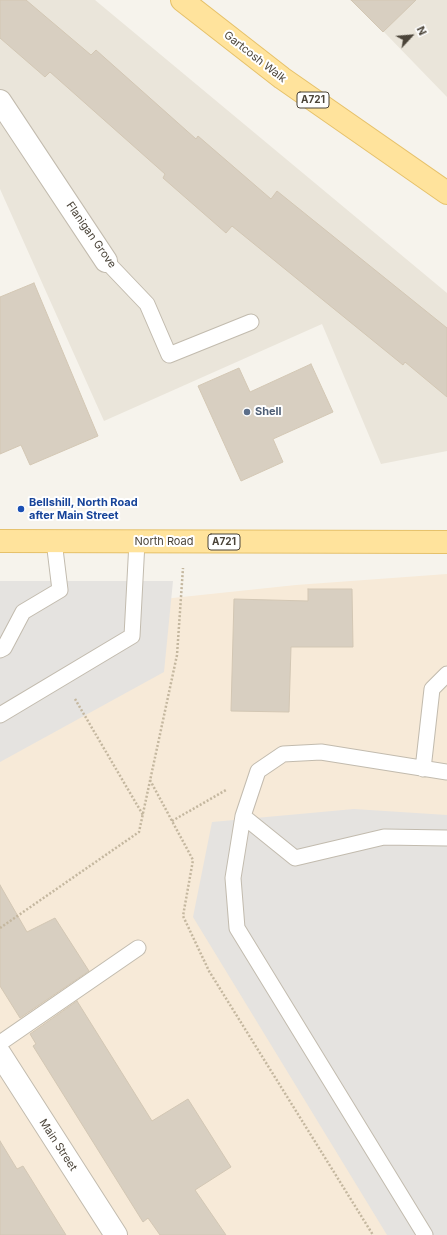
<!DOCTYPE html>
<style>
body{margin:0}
#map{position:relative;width:447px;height:1235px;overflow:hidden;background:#f6f3ec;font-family:Inter,sans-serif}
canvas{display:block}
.north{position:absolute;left:391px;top:16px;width:40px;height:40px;-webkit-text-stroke:3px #fff;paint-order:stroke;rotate:64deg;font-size:11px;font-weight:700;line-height:16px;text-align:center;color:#4b4439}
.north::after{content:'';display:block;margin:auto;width:14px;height:18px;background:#4b4439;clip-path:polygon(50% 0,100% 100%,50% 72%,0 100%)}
</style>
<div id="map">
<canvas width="447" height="1235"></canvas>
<div class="north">N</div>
</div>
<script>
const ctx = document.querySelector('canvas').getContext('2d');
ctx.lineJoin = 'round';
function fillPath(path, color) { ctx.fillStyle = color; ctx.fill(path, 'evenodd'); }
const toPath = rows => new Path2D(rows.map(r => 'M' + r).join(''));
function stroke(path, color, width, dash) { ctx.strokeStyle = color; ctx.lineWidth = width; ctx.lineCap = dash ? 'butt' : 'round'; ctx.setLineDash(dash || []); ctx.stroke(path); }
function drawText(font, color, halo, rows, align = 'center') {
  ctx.font = font + ' Inter,sans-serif'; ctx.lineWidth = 4; ctx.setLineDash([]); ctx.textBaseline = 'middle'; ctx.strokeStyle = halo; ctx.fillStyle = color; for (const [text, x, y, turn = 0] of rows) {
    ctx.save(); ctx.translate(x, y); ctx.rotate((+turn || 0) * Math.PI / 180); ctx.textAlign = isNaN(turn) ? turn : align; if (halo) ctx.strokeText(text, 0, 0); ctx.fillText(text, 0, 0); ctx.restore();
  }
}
fillPath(toPath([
 [0,0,95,0,447,293,447,451,381,464,322,324,104,421,0,189],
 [353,0,447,0,447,97]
]), '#eae5da');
fillPath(toPath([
 [447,574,447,1235,0,1235,0,598,163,599,296,585]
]), '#f7ead8');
fillPath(toPath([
 [0,581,173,581,164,672,0,762],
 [354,809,447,815,447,1235,387,1235,193,917,212,822]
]), '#e5e3e0');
const building = toPath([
 [0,0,26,0,91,55,96,50,196,139,198,136,271,199,277,191,447,328,447,397,405,362,403,365,232,226,226,233,163,178,165,174,50,72,45,77,0,38,0,0],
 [351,0,416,0,383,32,351,0],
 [34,283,98,436,30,465,21,445,0,454,0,297,34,283],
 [311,364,333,412,273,439,283,462,241,481,198,386,239,368,250,392,311,364],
 [308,589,352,589,353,647,291,647,289,712,231,711,234,599,308,601,308,589],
 [0,885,27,932,55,918,89,971,20,1018,0,986,0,885],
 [77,1001,152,1121,188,1099,231,1167,195,1190,226,1235,160,1235,148,1218,143,1222,33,1046,36,1044,30,1034,77,1001],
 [0,1141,17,1169,23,1166,66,1235,0,1235,0,1141]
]);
fillPath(building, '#d8cfc1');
stroke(building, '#d3c7b4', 1);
const service = toPath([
 [106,261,147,304,169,355,251,322],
 [0,650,4,648,23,612,60,590,54,541],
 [0,715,132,636,137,542],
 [423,769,432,689,447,674],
 [243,816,258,771,283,754,321,752,447,772],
 [0,1043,138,948],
 [425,1235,237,928,233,878,243,816,295,858,384,837,447,838]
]);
const minor = toPath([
 [0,101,106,261],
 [0,1054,116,1235]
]);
const primary = toPath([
 [182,0,282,78,447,193],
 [0,541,447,542]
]);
stroke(service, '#c2bbae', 17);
stroke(minor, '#c2bbae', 24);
stroke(primary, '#e6c16a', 24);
stroke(toPath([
 [75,699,143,815],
 [150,780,193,860,183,916,209,971,373,1235],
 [172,821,226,790],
 [0,928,139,832,177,655,183,568]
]), '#c4b79f', 2.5, [2, 2]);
stroke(service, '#fff', 15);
stroke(minor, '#fff', 22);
stroke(primary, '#ffe39c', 22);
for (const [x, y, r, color] of [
 [247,412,4,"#5c6f8a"],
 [21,509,4,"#1a4fb4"]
]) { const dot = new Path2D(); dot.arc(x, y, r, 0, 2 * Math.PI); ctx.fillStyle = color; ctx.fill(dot); stroke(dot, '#fff', 1.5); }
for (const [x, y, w] of [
 [313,100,32],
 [224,542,32]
]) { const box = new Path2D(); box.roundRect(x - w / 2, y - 8, w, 16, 3); ctx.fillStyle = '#fff'; ctx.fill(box); stroke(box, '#4b4439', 1); }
drawText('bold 10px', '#4b4439', null, [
 ["A721",313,100],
 ["A721",224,542]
]);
drawText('11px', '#4b4439', '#fff', [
 ["Gartcosh Walk",255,57,38],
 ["Flanigan Grove",91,235,55],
 ["North Road",164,542],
 ["Main Street",58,1145,57]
]);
drawText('bold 11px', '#4e5e75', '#fff', [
 ["Shell",255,412]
], 'left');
drawText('bold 11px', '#164399', '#fff', [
 ["Bellshill, North Road",29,503],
 ["after Main Street",29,516]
], 'left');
</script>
